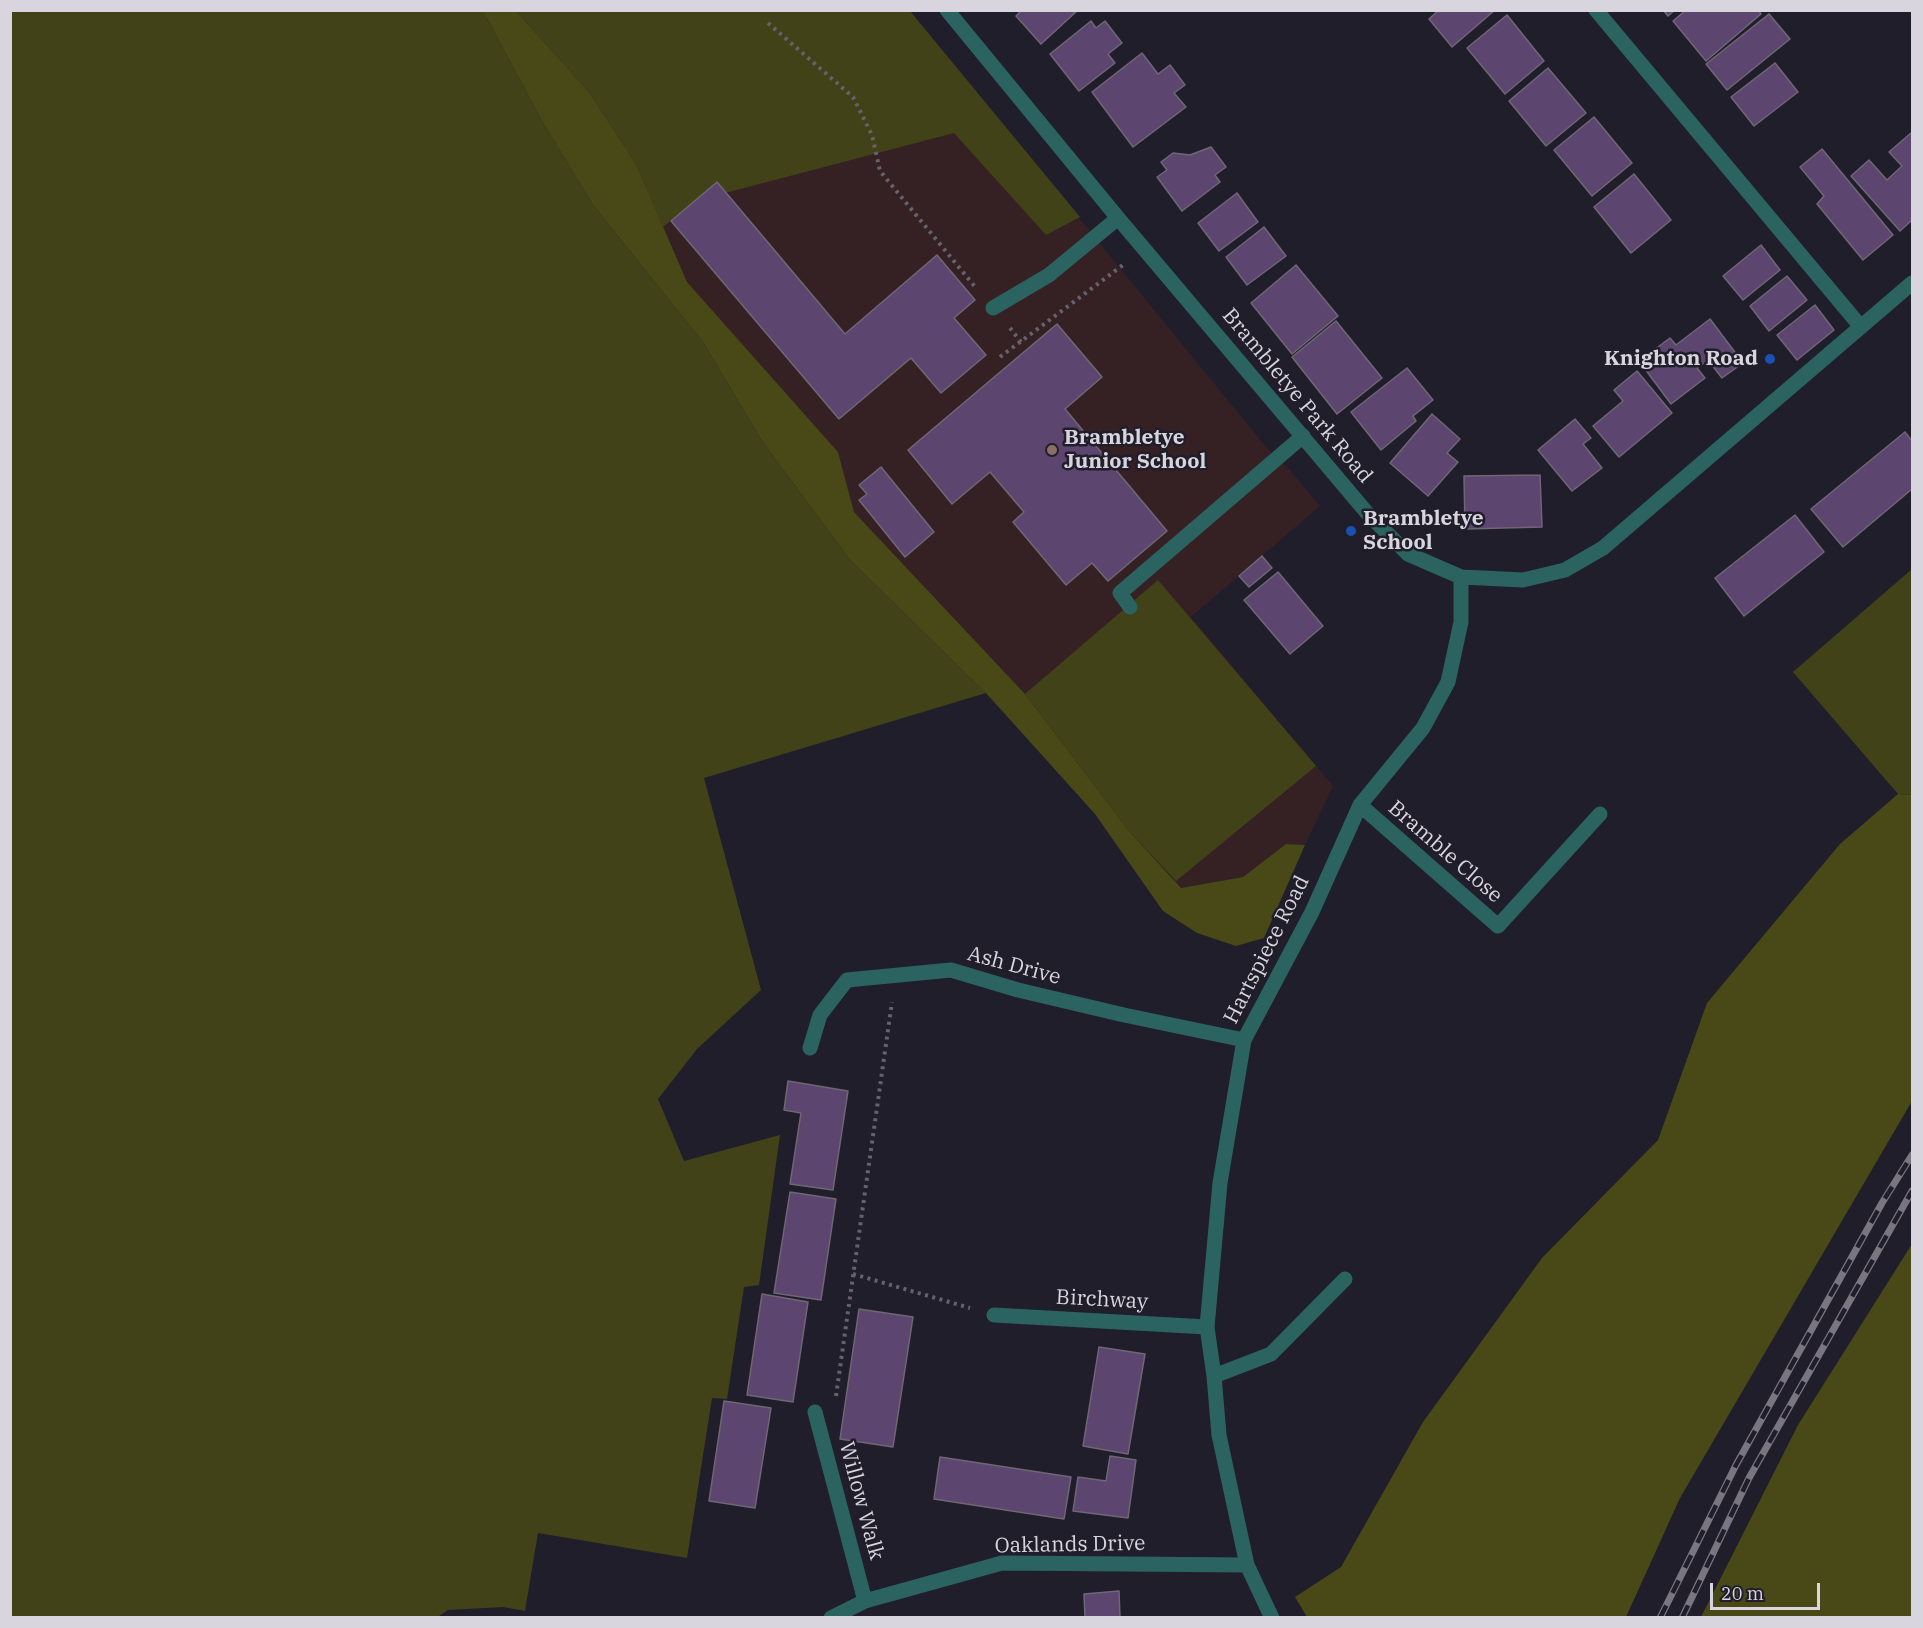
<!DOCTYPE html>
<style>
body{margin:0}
#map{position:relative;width:1923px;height:1628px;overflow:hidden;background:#211e2b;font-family:"IBM Plex Serif",serif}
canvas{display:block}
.frame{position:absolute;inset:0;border:12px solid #d8d5df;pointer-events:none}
.scale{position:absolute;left:1710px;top:1583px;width:110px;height:27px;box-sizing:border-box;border:3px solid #d8d5df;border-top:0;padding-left:8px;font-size:18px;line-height:21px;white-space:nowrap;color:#d8d5df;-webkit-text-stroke:4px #211e2b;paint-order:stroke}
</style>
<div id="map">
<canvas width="1923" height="1628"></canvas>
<div class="frame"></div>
<div class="scale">20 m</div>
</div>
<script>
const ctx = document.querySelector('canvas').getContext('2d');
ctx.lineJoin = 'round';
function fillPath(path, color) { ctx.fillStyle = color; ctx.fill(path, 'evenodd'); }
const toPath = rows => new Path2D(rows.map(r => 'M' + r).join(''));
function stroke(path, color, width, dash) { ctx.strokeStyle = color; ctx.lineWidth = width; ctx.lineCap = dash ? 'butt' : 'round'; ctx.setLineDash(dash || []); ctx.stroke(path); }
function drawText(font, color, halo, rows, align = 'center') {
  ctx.font = font + ' "IBM Plex Serif",serif'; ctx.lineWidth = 5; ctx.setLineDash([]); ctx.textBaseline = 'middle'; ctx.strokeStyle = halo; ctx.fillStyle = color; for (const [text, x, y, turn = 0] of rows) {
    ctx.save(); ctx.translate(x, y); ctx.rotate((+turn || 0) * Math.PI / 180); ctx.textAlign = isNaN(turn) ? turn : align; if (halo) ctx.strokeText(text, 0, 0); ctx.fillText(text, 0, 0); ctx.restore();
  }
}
fillPath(toPath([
 [516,11,910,11,1266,447,1287,467,1320,506,1191,617,1333,786,1305,845,1286,844,1243,877,1181,888,1129,831,1025,694,854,512,838,452,687,282,636,164,589,92]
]), '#352124');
fillPath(toPath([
 [11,11,483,11,542,121,593,205,703,342,762,441,850,560,986,693,704,778,761,990,697,1049,658,1099,684,1161,780,1135,759,1285,744,1287,727,1399,712,1398,687,1558,538,1533,525,1611,503,1607,448,1610,436,1618,11,1618],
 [516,11,910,11,1080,217,1046,235,954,133,725,193,716,183,663,227,636,164,589,92],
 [1912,569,1912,795,1898,794,1793,672],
 [1158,580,1316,766,1176,881,1129,831,1025,694]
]), '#414218');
fillPath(toPath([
 [483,11,516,11,589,92,636,164,687,282,838,452,854,512,1025,694,1129,831,1181,888,1243,877,1286,844,1305,845,1264,938,1236,946,1197,933,1163,911,1095,814,986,693,850,560,762,441,703,342,593,205,542,121],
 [1898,794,1912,795,1912,1101,1680,1498,1626,1617,1307,1617,1295,1597,1341,1567,1423,1422,1542,1258,1658,1140,1707,1003,1840,844],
 [1912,1244,1912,1617,1701,1617,1798,1425]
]), '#484916');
const building = toPath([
 [1022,10,1078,10,1041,44,1016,16,1022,10],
 [1439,10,1495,10,1452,47,1429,19,1439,10],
 [1663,10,1675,10,1668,16,1663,10],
 [1686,10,1758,10,1761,14,1706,61,1673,21,1686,10],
 [1769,14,1790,39,1727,90,1706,64,1769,14],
 [1507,15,1544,61,1505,94,1467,48,1507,15],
 [1091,21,1096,28,1105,21,1122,43,1108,54,1115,63,1079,91,1050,54,1091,21],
 [1142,53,1158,74,1170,65,1185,85,1174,93,1186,107,1133,147,1092,92,1142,53],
 [1775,63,1798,92,1754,126,1731,97,1775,63],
 [1548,68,1586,113,1546,146,1509,101,1548,68],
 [1594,117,1632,163,1592,196,1554,150,1594,117],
 [1911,133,1912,135,1912,220,1900,231,1851,176,1869,160,1887,180,1902,166,1889,152,1911,133],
 [1211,147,1226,167,1215,175,1220,182,1182,211,1157,177,1167,170,1161,162,1173,153,1190,155,1211,147],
 [1822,149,1893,235,1863,260,1817,204,1824,196,1800,167,1822,149],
 [1634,174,1671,220,1631,253,1594,207,1634,174],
 [717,182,845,334,937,255,975,300,954,318,986,355,941,393,911,358,839,419,671,221,717,182],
 [1237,193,1258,222,1219,251,1198,223,1237,193],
 [1264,227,1286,256,1247,285,1226,257,1264,227],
 [1761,245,1780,270,1743,300,1723,276,1761,245],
 [1296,265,1338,316,1292,354,1251,303,1296,265],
 [1787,276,1807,300,1769,331,1750,306,1787,276],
 [1815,305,1834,330,1797,360,1777,335,1815,305],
 [1710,319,1743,363,1722,378,1708,360,1697,368,1705,378,1671,404,1639,361,1670,338,1676,345,1710,319],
 [1336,321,1382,378,1337,414,1292,357,1336,321],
 [1057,324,1102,377,1065,409,1167,531,1108,581,1092,563,1066,585,1013,522,1024,512,990,472,952,504,908,450,1057,324],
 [1407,368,1433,400,1413,416,1416,421,1381,450,1351,412,1407,368],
 [1637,371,1672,413,1619,457,1593,426,1623,401,1614,390,1637,371],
 [1432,414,1460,439,1447,453,1458,462,1428,496,1390,463,1432,414],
 [1575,419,1591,438,1583,444,1602,468,1572,491,1538,450,1575,419],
 [1905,432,1912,441,1912,489,1843,547,1811,509,1905,432],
 [881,467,934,532,905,557,859,500,867,494,859,485,881,467],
 [1540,475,1542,527,1465,529,1464,476,1540,475],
 [1795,515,1824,552,1744,616,1715,578,1795,515],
 [1262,556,1272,568,1249,587,1239,576,1262,556],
 [1278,572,1323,626,1290,654,1244,600,1278,572],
 [788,1081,848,1091,833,1190,790,1184,801,1113,784,1110,788,1081],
 [790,1192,836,1199,821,1300,774,1293,790,1192],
 [762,1294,808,1302,793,1402,747,1395,762,1294],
 [859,1309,913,1317,893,1447,840,1439,859,1309],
 [1099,1347,1145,1354,1128,1454,1083,1446,1099,1347],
 [724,1401,771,1408,755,1508,709,1501,724,1401],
 [1110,1456,1136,1460,1128,1518,1073,1511,1078,1477,1106,1481,1110,1456],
 [940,1457,1071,1477,1064,1519,934,1499,940,1457],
 [1119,1591,1120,1618,1085,1618,1084,1594,1119,1591]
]);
fillPath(building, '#5c456e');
stroke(building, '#6f6776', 1.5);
stroke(toPath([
 [768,23,853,97,872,135,880,171,976,288],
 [1010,328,1021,342],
 [1000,357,1123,265],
 [853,1274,970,1308],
 [836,1396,892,1002]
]), '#65626e', 4, [3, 4.5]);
stroke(toPath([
 [947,10,1118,218,1368,514,1408,554,1461,577,1523,580,1565,570,1603,548,1912,283],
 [1596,10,1861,327],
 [993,308,1049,275,1118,218],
 [1130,607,1120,593,1303,436],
 [1360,805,1498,926,1600,814],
 [810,1048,820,1015,847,980,951,970,1018,990,1124,1015,1244,1040],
 [994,1315,1207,1327],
 [1214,1376,1271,1354,1345,1279],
 [815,1412,865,1601],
 [831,1618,865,1601,1002,1563,1247,1565],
 [1272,1618,1247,1565,1219,1435,1214,1376,1207,1327,1220,1183,1244,1040,1312,912,1360,805,1423,728,1448,682,1461,622,1461,577]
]), '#2b6360', 15);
const rail = toPath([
 [1660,1618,1736,1465,1882,1203,1912,1155],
 [1682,1618,1749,1478,1912,1191]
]);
stroke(rail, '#797682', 7);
stroke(rail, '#211e2b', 4.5, [14]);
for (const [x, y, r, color] of [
 [1770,359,6,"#1a4fb4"],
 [1052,450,6,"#8d6e63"],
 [1351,531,6,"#1a4fb4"]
]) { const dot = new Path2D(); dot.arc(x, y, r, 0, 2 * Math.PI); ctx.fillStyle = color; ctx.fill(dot); stroke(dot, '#211e2b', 2); }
drawText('bold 21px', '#d8d5df', '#211e2b', [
 ["Knighton Road",1758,359,"right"],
 ["Brambletye",1064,438],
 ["Junior School",1064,462],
 ["Brambletye",1363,519],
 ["School",1363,543]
], 'left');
drawText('21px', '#d8d5df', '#211e2b', [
 ["Brambletye Park Road",1297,396,50],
 ["Bramble Close",1445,852,41],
 ["Hartspiece Road",1267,950,-63],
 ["Ash Drive",1014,966,15],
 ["Birchway",1102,1300,3],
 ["Willow Walk",861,1501,75],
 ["Oaklands Drive",1070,1545,-1]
]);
</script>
